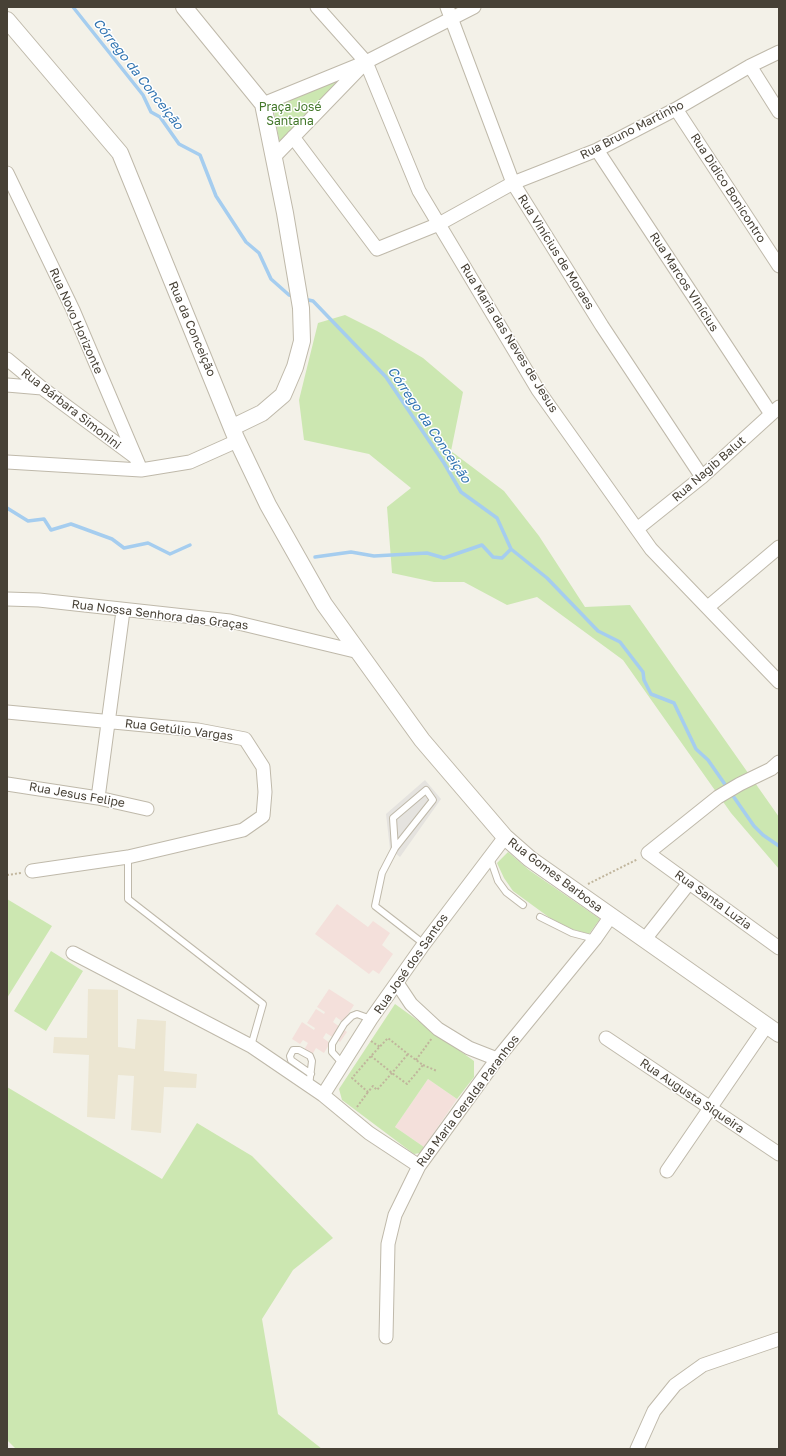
<!DOCTYPE html>
<meta charset="utf-8">
<style>
body{margin:0}
#map{position:relative;width:786px;height:1456px;overflow:hidden;background:#f3f1e8;font-family:"Golos Text",sans-serif}
canvas{display:block}
.frame{position:absolute;inset:0;border:8px solid #474136;pointer-events:none}
</style>
<div id="map">
<canvas width="786" height="1456"></canvas>
<div class="frame"></div>
</div>
<script>
const ctx = document.querySelector('canvas').getContext('2d');
ctx.lineJoin = 'round';
function fillPath(path, color) { ctx.fillStyle = color; ctx.fill(path, 'evenodd'); }
const toPath = rows => new Path2D(rows.map(r => 'M' + r).join(''));
function stroke(path, color, width, dash) { ctx.strokeStyle = color; ctx.lineWidth = width; ctx.lineCap = dash ? 'butt' : 'round'; ctx.setLineDash(dash || []); ctx.stroke(path); }
function drawText(font, color, halo, rows, align = 'center') {
  ctx.font = font + ' "Golos Text",sans-serif'; ctx.lineWidth = 3; ctx.setLineDash([]); ctx.textBaseline = 'middle'; ctx.strokeStyle = halo; ctx.fillStyle = color; for (const [text, x, y, turn = 0] of rows) {
    ctx.save(); ctx.translate(x, y); ctx.rotate((+turn || 0) * Math.PI / 180); ctx.textAlign = isNaN(turn) ? turn : align; if (halo) ctx.strokeText(text, 0, 0); ctx.fillText(text, 0, 0); ctx.restore();
  }
}
fillPath(toPath([
 [88,989,118,990,118,1047,135,1049,137,1019,166,1021,164,1071,197,1074,196,1088,164,1087,161,1133,131,1130,134,1076,118,1075,115,1119,87,1117,89,1055,53,1053,54,1037,87,1038]
]), '#ece6d2');
fillPath(toPath([
 [337,904,368,927,373,921,390,933,382,945,393,954,379,974,373,970,369,974,315,934],
 [329,989,354,1005,343,1022,336,1017,333,1022,347,1032,340,1042,326,1033,323,1038,330,1043,324,1053,316,1048,312,1055,304,1050,308,1043,303,1040,300,1044,292,1039,302,1022,314,1030,315,1028,307,1023,316,1009,324,1014,325,1012,317,1007],
 [428,1079,457,1099,424,1147,395,1127]
]), '#f4e0db');
fillPath(toPath([
 [334,81,337,86,280,145,273,106],
 [345,315,377,331,423,358,463,392,451,451,504,491,539,536,585,607,630,605,779,817,779,869,731,813,623,660,537,597,507,605,464,582,434,582,392,573,387,507,411,488,369,454,304,440,299,400,318,323],
 [508,852,529,870,600,919,589,934,568,928,550,918,513,891,504,878,497,863],
 [7,899,52,926,7,998],
 [51,951,83,971,46,1031,14,1011],
 [395,1004,474,1061,474,1077,457,1099,428,1079,395,1127,424,1147,420,1153,414,1154,342,1100,339,1089],
 [7,1087,162,1179,197,1123,252,1156,333,1238,293,1270,262,1319,278,1414,322,1449,16,1449,7,1440]
]), '#cce7b1');
fillPath(toPath([
 [425,780,441,799,400,857,390,849,386,814]
]), '#e5e3df');
stroke(toPath([
 [73,7,143,95,151,112,160,117,179,144,200,155,216,196,246,242,259,253,271,279,289,295,294,296],
 [304,299,313,301,386,377,444,463,461,492,497,518,511,549,547,578,598,631,620,642,643,672,644,680,651,694,674,703,696,749,708,760,754,826,763,835,779,846],
 [7,508,28,521,44,519,51,530,71,524,112,539,124,548,148,543,170,554,190,545],
 [315,557,351,552,374,556,427,553,444,558,482,545,493,557,502,558,511,549]
]), '#a5cdef', 3.5);
const service = toPath([
 [395,848,393,818,426,790,433,800,395,848,382,873,375,906,424,944],
 [128,857,128,899,263,1004,251,1046],
 [490,858,498,881,506,892,523,905],
 [540,917,572,933,595,939],
 [343,1064,332,1052,332,1044,344,1024,352,1016,357,1014,371,1019],
 [309,1086,312,1061,310,1056,299,1050,293,1050,290,1056,291,1060,311,1074]
]);
const minor = toPath([
 [317,7,366,62,419,191,538,390,651,549,779,682],
 [447,7,513,183,602,326,702,477],
 [750,66,779,112],
 [263,104,366,62,474,7],
 [676,109,779,266],
 [293,137,377,249,439,224,513,183,597,150,676,109,750,66,779,52],
 [597,150,771,414],
 [274,157,362,66],
 [7,173,73,310,141,470],
 [7,359,42,388,135,457],
 [7,385,42,388],
 [7,462,141,470,190,462,237,441],
 [637,529,702,477,779,407],
 [7,599,39,600,230,621,359,652],
 [708,607,779,547],
 [7,712,198,730,245,739,263,767,265,792,263,816,243,830,128,857,32,871],
 [779,762,771,769,740,784,718,797,648,853,779,948],
 [7,784,98,798,147,809],
 [98,798,123,611],
 [645,939,689,883],
 [73,953,251,1046,323,1095,369,1133,419,1166],
 [397,983,411,1004,438,1029,469,1048,497,1059],
 [606,1038,779,1154],
 [323,1095,371,1019,424,944,505,837],
 [667,1171,767,1025],
 [386,1337,388,1244,395,1215,419,1166,497,1059,595,939,611,916],
 [637,1449,654,1411,675,1385,703,1365,779,1339]
]);
const tertiary = toPath([
 [184,7,263,104,285,213,301,308,302,341,295,367,283,395,262,413,233,427],
 [7,20,120,153,236,438,268,505,324,604,422,740,505,837,530,859,779,1034]
]);
stroke(service, '#bfb9aa', 8);
stroke(minor, '#bfb9aa', 15);
stroke(tertiary, '#bfb9aa', 18);
stroke(toPath([
 [7,875,21,873],
 [588,884,638,859],
 [371,1041,380,1047],
 [371,1056,392,1073,407,1084,423,1065,416,1060,408,1054,388,1038,371,1056,352,1078,368,1092,373,1086,377,1090,392,1073,408,1054],
 [416,1060,432,1038],
 [423,1065,437,1071],
 [357,1107,368,1092]
]), '#c0b59c', 2, [2, 2]);
stroke(service, '#fff', 6);
stroke(minor, '#fff', 13);
stroke(tertiary, '#fff', 16);
drawText('12px', '#43782a', '#fff', [
 ["Praça José",290,107],
 ["Santana",290,121]
]);
drawText('12px', '#474136', '#fff', [
 ["Rua Bruno Martinho",632,130,-27],
 ["Rua Didico Bonicontro",728,188,57],
 ["Rua Vinícius de Moraes",556,252,58],
 ["Rua Marcos VInícius",684,282,57],
 ["Rua Novo Horizonte",76,321,66],
 ["Rua da Conceição",192,329,67],
 ["Rua Maria das Neves de Jesus",509,338,58],
 ["Rua Bárbara Simonini",71,409,38],
 ["Rua Nagib Balut",709,469,-41],
 ["Rua Nossa Senhora das Graças",160,615,7],
 ["Rua Getúlio Vargas",179,730,7],
 ["Rua Jesus Felipe",77,795,10],
 ["Rua Gomes Barbosa",555,875,37],
 ["Rua Santa Luzia",713,900,36],
 ["Rua José dos Santos",411,964,-55],
 ["Rua Augusta Siqueira",692,1096,34],
 ["Rua Maria Geralda Paranhos",468,1101,-53]
]);
drawText('italic 13px', '#3174b1', '#fff', [
 ["Córrego da Conceição",138,74,52],
 ["Córrego da Conceição",429,425,56]
]);
</script>
